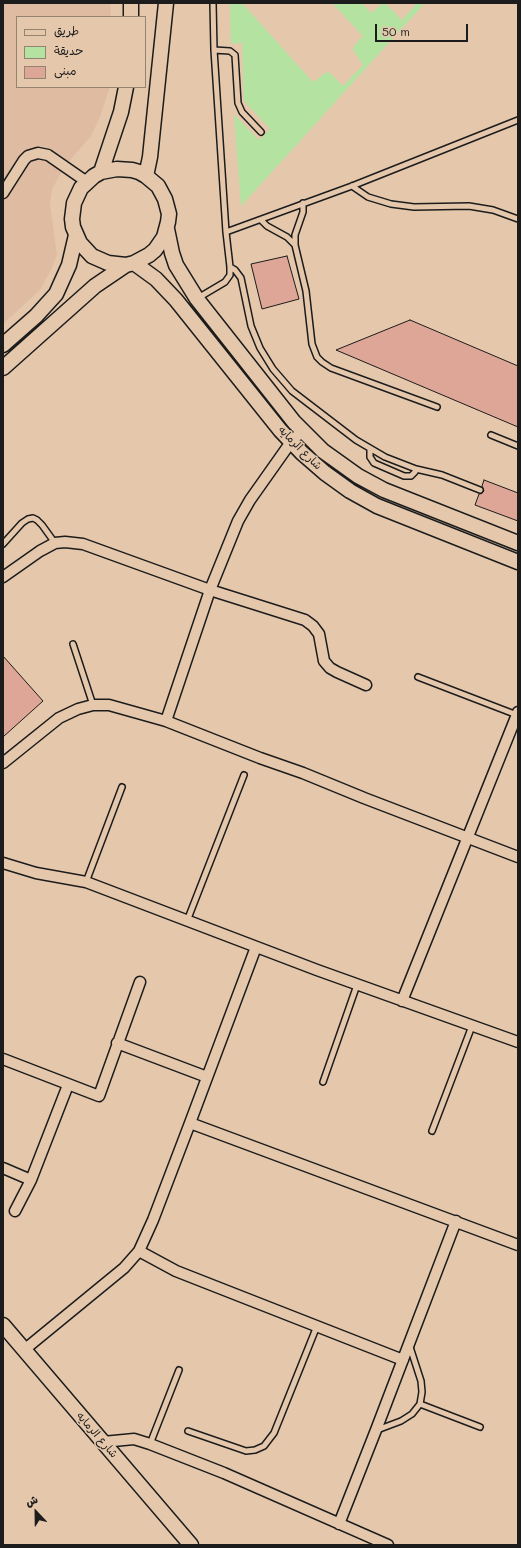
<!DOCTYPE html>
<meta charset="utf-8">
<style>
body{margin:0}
#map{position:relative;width:521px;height:1548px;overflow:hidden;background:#e5c8ac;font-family:Mali,"Playpen Sans Arabic",sans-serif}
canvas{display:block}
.frame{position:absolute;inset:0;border:4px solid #1c1c1c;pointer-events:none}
.legend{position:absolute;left:16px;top:16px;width:130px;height:72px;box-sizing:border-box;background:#e5c8ac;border:1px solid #958372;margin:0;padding:5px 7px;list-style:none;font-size:12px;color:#1c1c1c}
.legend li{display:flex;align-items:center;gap:8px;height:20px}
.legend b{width:20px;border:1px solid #958372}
.north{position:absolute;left:16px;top:1492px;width:40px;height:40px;-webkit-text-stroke:3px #e5c8ac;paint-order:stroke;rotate:338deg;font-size:11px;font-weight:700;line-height:16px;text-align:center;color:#1c1c1c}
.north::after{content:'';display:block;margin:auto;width:14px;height:18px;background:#1c1c1c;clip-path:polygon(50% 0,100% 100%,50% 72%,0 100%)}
.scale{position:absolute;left:375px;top:24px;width:93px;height:18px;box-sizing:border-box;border:2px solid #1c1c1c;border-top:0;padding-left:5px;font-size:12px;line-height:14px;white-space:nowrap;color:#1c1c1c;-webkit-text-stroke:3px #e5c8ac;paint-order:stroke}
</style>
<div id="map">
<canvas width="521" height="1548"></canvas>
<div class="frame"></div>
<ul class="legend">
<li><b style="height:5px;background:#e5c8ac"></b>طريق</li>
<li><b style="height:11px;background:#b3e2a1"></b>حديقة</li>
<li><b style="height:11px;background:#dea696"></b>مبنى</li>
</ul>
<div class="north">ش</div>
<div class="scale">50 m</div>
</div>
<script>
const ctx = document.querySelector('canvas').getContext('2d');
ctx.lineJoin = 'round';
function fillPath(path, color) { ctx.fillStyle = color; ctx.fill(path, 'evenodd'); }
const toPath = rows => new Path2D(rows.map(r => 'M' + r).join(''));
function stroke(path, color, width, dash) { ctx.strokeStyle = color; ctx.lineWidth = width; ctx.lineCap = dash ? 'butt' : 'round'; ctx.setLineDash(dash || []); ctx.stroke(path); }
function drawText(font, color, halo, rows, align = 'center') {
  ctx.font = font + ' Mali,"Playpen Sans Arabic",sans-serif'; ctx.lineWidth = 3; ctx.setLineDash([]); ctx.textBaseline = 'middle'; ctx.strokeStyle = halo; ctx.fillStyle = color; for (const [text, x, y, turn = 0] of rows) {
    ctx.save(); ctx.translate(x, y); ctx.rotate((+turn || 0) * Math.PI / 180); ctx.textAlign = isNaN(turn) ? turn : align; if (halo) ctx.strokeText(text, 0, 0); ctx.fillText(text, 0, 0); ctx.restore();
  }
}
fillPath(toPath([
 [3,3,110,3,111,17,17,17,17,87,110,87,100,117,91,136,65,166,52,189,50,204,57,255,52,268,40,290,3,324]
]), '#dfbba2');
fillPath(toPath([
 [230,3,242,3,312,81,315,81,325,73,329,72,343,86,363,65,353,50,354,46,363,36,332,3,362,3,371,13,382,4,386,4,402,20,417,3,425,3,241,206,234,114,259,140,270,129,244,101,242,43,231,44]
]), '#b3e2a1');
const building = toPath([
 [287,256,299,299,262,309,251,264,287,256],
 [410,320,518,366,518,427,336,350,410,320],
 [484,480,518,493,518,521,475,505,479,494,482,493,484,491,482,486,484,480],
 [3,656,43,701,3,737,3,656]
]);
fillPath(building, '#dea696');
stroke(building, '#1c1c1c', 1);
const lane = toPath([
 [214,50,230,51,235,55,238,103,242,112,261,132],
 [352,186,368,197,391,204,414,207,469,206,493,210,518,219],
 [303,203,303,212,295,235,295,245,306,291,312,344,317,357,322,362,331,368,437,407],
 [261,220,267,226,287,237,295,245],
 [226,232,352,186,518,120],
 [230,267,235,270,241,278,251,326,260,348,273,369,292,391,356,440,385,457,416,469,442,475,480,490],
 [198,298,225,282,230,275,230,267,226,232,214,50,213,3],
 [491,435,518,446],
 [370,449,370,457,374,463,404,476,411,476,415,472,416,469],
 [3,544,22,523,28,519,33,518,37,520,42,525,55,543],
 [73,644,93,705],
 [418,677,517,715],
 [86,882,122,787],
 [187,921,244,775],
 [323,1082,357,985],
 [432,1131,472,1026],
 [420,1404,480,1427],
 [377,1430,401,1421,412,1414,420,1404,422,1392,421,1381,410,1347],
 [188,1431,246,1451,255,1450,264,1446,274,1433,317,1326],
 [150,1444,179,1370]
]);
const street = toPath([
 [3,193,24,160,28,156,38,153,48,155,87,182],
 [3,577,40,551,55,543,65,542,83,544,210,590,305,620,313,626,319,634,324,661,330,668,337,672,366,685],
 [166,721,210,590,238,521,250,500,291,442,302,431],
 [3,763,59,718,78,709,93,705,109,705,166,721,260,758,303,773,364,798,518,857],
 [3,863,36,873,86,882,317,970,518,1042],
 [402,1001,518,712],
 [117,1043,207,1077],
 [3,1059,99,1096,140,982],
 [190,1123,518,1245],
 [3,1168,31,1180],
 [15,1211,31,1180,68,1085],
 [139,1251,176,1271,204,1282,403,1360],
 [24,1350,124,1268,139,1251,153,1220,190,1123,256,947],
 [103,1442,134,1439,150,1444,224,1473,388,1545],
 [339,1524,376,1430,456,1221]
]);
const secondary = toPath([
 [131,3,131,17],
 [101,172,121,112,126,87],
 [146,176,150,157,166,3],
 [167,229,172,253,176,265,197,299,294,422,323,451,358,476,384,490,518,543],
 [134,263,156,279,176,300,280,430,302,453,325,473,350,491,377,506,518,562],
 [3,345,36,316,56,294,69,265,76,235],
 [3,368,95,286,126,265,134,263,149,255,155,250,164,237,168,222,169,214,165,199,158,186,146,176,139,172,132,170,117,169,101,172,94,176,81,188,74,203,72,219,73,227,80,243,92,256,108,263,126,265],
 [3,1325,191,1545]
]);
stroke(lane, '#1c1c1c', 8);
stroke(street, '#1c1c1c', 13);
stroke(secondary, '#1c1c1c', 17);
stroke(lane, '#e5c8ac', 5);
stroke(street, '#e5c8ac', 10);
stroke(secondary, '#e5c8ac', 14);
drawText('11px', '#1c1c1c', '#e5c8ac', [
 ["شارع الرمايه",300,448,45],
 ["شارع الرمايه",97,1435,49]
]);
</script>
